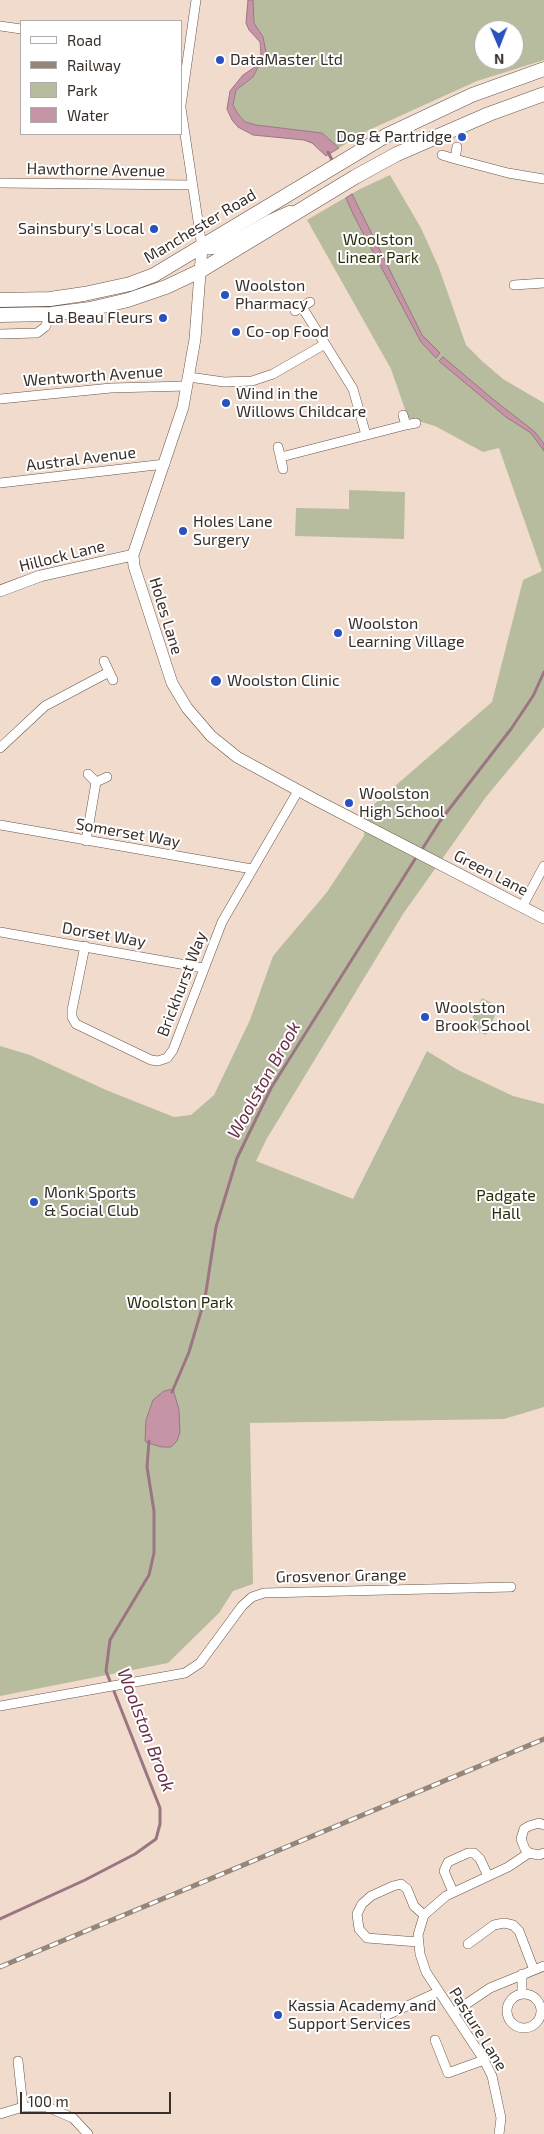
<!DOCTYPE html>
<style>
body{margin:0}
#map{position:relative;width:544px;height:2134px;overflow:hidden;background:#f1dbcc;font-family:"Exo 2",sans-serif}
canvas{display:block}
.legend{position:absolute;left:20px;top:20px;width:162px;height:115px;box-sizing:border-box;background:#fff;border:1px solid #afacaa;margin:0;padding:6px 9px;list-style:none;font-size:15px;color:#382f2a}
.legend li{display:flex;align-items:center;gap:10px;height:25px}
.legend b{width:25px;border:1px solid #afacaa}
.north{position:absolute;left:474px;top:20px;width:50px;height:50px;box-sizing:border-box;background:#fff;border:1px solid #afacaa;border-radius:50%;rotate:179deg;font-size:14px;font-weight:700;line-height:20px;text-align:center;color:#382f2a}
.north::after{content:'';display:block;margin:auto;width:18px;height:22px;background:#2a51c0;clip-path:polygon(50% 0,100% 100%,50% 72%,0 100%)}
.scale{position:absolute;left:20px;top:2092px;width:151px;height:22px;box-sizing:border-box;border:2px solid #382f2a;border-top:0;padding-left:6px;font-size:15px;line-height:18px;white-space:nowrap;color:#382f2a;-webkit-text-stroke:4px #fff;paint-order:stroke}
</style>
<div id="map">
<canvas width="544" height="2134"></canvas>
<ul class="legend">
<li><b style="height:6px;background:#fff"></b>Road</li>
<li><b style="height:6px;background:#95867c"></b>Railway</li>
<li><b style="height:14px;background:#b8bc9f"></b>Park</li>
<li><b style="height:14px;background:#c595a7"></b>Water</li>
</ul>
<div class="north">N</div>
<div class="scale">100 m</div>
</div>
<script>
const ctx = document.querySelector('canvas').getContext('2d');
ctx.lineJoin = 'round';
function fillPath(path, color) { ctx.fillStyle = color; ctx.fill(path, 'evenodd'); }
const toPath = rows => new Path2D(rows.map(r => 'M' + r).join(''));
function stroke(path, color, width, dash) { ctx.strokeStyle = color; ctx.lineWidth = width; ctx.lineCap = dash ? 'butt' : 'round'; ctx.setLineDash(dash || []); ctx.stroke(path); }
function drawText(font, color, halo, rows, align = 'center') {
  ctx.font = font + ' "Exo 2",sans-serif'; ctx.lineWidth = 4; ctx.setLineDash([]); ctx.textBaseline = 'middle'; ctx.strokeStyle = halo; ctx.fillStyle = color; for (const [text, x, y, turn = 0] of rows) {
    ctx.save(); ctx.translate(x, y); ctx.rotate((+turn || 0) * Math.PI / 180); ctx.textAlign = isNaN(turn) ? turn : align; if (halo) ctx.strokeText(text, 0, 0); ctx.fillText(text, 0, 0); ctx.restore();
  }
}
fillPath(toPath([
 [253,0,544,0,544,60,477,81,369,130,339,148,322,133,256,125,245,122,238,114,233,105,236,90,253,77,266,52,263,37,254,23],
 [484,30,514,30,514,60,484,60],
 [390,175,421,228,439,268,466,345,482,361,503,379,544,403,544,727,486,797,403,914,266,1140,256,1161,353,1199,427,1051,458,1070,513,1096,544,1104,544,1407,504,1419,250,1423,253,1584,233,1591,219,1613,168,1663,0,1696,0,1046,30,1055,106,1090,174,1117,191,1115,214,1095,250,1020,273,956,327,892,364,836,365,812,492,702,523,580,542,571,499,448,483,452,435,426,408,418,391,369,307,220,360,189],
 [349,490,405,492,404,539,295,536,296,508,349,509],
 [482,998,499,1007,486,1035,468,1027]
]), '#b8bc9f');
const water = toPath([
 [248,0,253,0,254,23,263,37,266,52,253,77,236,90,233,105,238,114,245,122,256,125,322,133,339,148,326,156,312,143,304,140,253,135,238,127,232,120,227,109,230,91,243,75,255,67,261,54,260,42,249,30,246,23,248,0],
 [352,194,422,335,440,353,436,358,421,342,354,216,346,198,352,194],
 [443,357,494,400,535,432,544,444,544,451,531,433,506,417,439,361,443,357],
 [173,1389,179,1410,180,1432,177,1441,171,1447,162,1447,148,1443,145,1441,146,1420,153,1400,164,1391,173,1389]
]);
fillPath(water, '#c595a7');
stroke(water, '#9b7682', 1);
stroke(toPath([
 [328,152,334,164],
 [421,851,440,821,511,729,533,696,544,672],
 [172,1392,189,1352,205,1298,216,1227,237,1158,271,1088,417,856],
 [0,1919,85,1880,135,1854,156,1839,160,1824,160,1808,106,1671,110,1640,149,1575,154,1553,154,1511,147,1467,149,1441]
]), '#9b7682', 3);
const minor = toPath([
 [0,26,21,29],
 [181,105,196,0],
 [181,108,202,247,208,250,218,249,270,219,290,210],
 [442,155,455,159,457,147],
 [455,159,508,173,544,179],
 [0,183,192,185],
 [514,285,544,283],
 [302,307,353,389,366,435],
 [295,311,310,302],
 [0,334,37,333,45,327,51,314],
 [189,377,224,382,252,381,273,374,325,344],
 [0,399,111,388,187,386],
 [403,415,406,425,416,423],
 [278,447,283,469],
 [281,457,406,425],
 [0,483,165,464],
 [104,661,113,680],
 [0,748,45,706,109,672],
 [88,774,96,782,107,777],
 [0,825,252,869],
 [86,841,96,782],
 [522,907,544,866],
 [0,932,203,968],
 [85,946,72,1010,72,1017,76,1024,151,1060,158,1061,167,1058,173,1050,222,922,298,791],
 [0,1706,185,1673,200,1663,242,1606,252,1597,264,1593,511,1587],
 [544,1825,539,1823,529,1826,524,1829,521,1839,525,1849,529,1853,539,1855,544,1853],
 [453,1892,444,1871,448,1862,468,1853,474,1853,480,1859,488,1876],
 [418,1942,367,1938,359,1929,357,1914,362,1904,371,1896,393,1886,401,1884,407,1889,414,1906,424,1915],
 [468,1944,494,1925,504,1923,513,1925,519,1931,534,1970],
 [522,1994,522,1974],
 '507 2011a17 17 0 1 1 34 0a17 17 0 1 1-34 0Z',
 [453,2013,490,1988,544,1966],
 [385,2016,438,1992],
 [435,2040,448,2073,484,2060],
 [18,2061,23,2107],
 [0,2114,23,2107,47,2107,73,2118,88,2134],
 [499,2134,501,2118,492,2076,484,2060,426,1972,420,1954,418,1935,424,1915,446,1896,508,1867,529,1853]
]);
const tertiary = toPath([
 [202,247,195,339,183,407,133,555,134,566,172,683,187,708,211,736,237,757,316,800,544,918],
 [0,591,40,576,133,555]
]);
const primary = toPath([
 [0,300,50,299,84,294,130,284,154,275,387,135,472,95,544,69],
 [0,315,51,314,90,309,128,300,166,287,200,271,355,177,397,154,489,114,544,94]
]);
stroke(minor, '#675448', 10);
stroke(tertiary, '#675448', 12);
stroke(primary, '#675448', 15);
stroke(minor, '#fff', 9);
stroke(tertiary, '#fff', 11);
stroke(primary, '#fff', 14);
const rail = toPath([
 [0,1967,544,1739]
]);
stroke(rail, '#95867c', 5);
stroke(rail, '#fff', 3, [9]);
for (const [x, y, r, color] of [
 [220,60,5,"#2a51c0"],
 [462,137,5,"#2a51c0"],
 [154,229,5,"#2a51c0"],
 [225,295,5,"#2a51c0"],
 [163,318,5,"#2a51c0"],
 [236,332,5,"#2a51c0"],
 [226,403,5,"#2a51c0"],
 [183,531,5,"#2a51c0"],
 [338,633,5,"#2a51c0"],
 [216,681,6,"#2a51c0"],
 [349,803,5,"#2a51c0"],
 [425,1017,5,"#2a51c0"],
 [34,1202,5,"#2a51c0"],
 [278,2015,5,"#2a51c0"]
]) { const dot = new Path2D(); dot.arc(x, y, r, 0, 2 * Math.PI); ctx.fillStyle = color; ctx.fill(dot); stroke(dot, '#fff', 2); }
drawText('16px', '#382f2a', '#fff', [
 ["DataMaster Ltd",230,60],
 ["Dog & Partridge",452,137,"right"],
 ["Sainsbury's Local",144,229,"right"],
 ["Woolston",235,286],
 ["Pharmacy",235,304],
 ["La Beau Fleurs",153,318,"right"],
 ["Co-op Food",246,332],
 ["Wind in the",236,394],
 ["Willows Childcare",236,412],
 ["Holes Lane",193,522],
 ["Surgery",193,540],
 ["Woolston",348,624],
 ["Learning Village",348,642],
 ["Woolston Clinic",227,681],
 ["Woolston",359,794],
 ["High School",359,812],
 ["Woolston",435,1008],
 ["Brook School",435,1026],
 ["Monk Sports",44,1193],
 ["& Social Club",44,1211],
 ["Kassia Academy and",288,2006],
 ["Support Services",288,2024]
], 'left');
drawText('16px', '#382f2a', '#fff', [
 ["Hawthorne Avenue",96,170,1],
 ["Manchester Road",200,226,-31],
 ["Wentworth Avenue",93,376,-4],
 ["Austral Avenue",81,459,-7],
 ["Hillock Lane",62,556,-14],
 ["Holes Lane",166,616,73],
 ["Somerset Way",128,833,10],
 ["Green Lane",491,873,27],
 ["Dorset Way",104,935,10],
 ["Brickhurst Way",182,984,-69],
 ["Grosvenor Grange",341,1576,-1],
 ["Pasture Lane",478,2029,58]
]);
drawText('16px', '#2a2d09', '#fff', [
 ["Woolston",378,240],
 ["Linear Park",378,258],
 ["Padgate",506,1196],
 ["Hall",506,1214],
 ["Woolston Park",180,1303]
]);
drawText('italic 18px', '#6b2f49', '#fff', [
 ["Woolston Brook",264,1080,-61],
 ["Woolston Brook",146,1730,69]
]);
</script>
